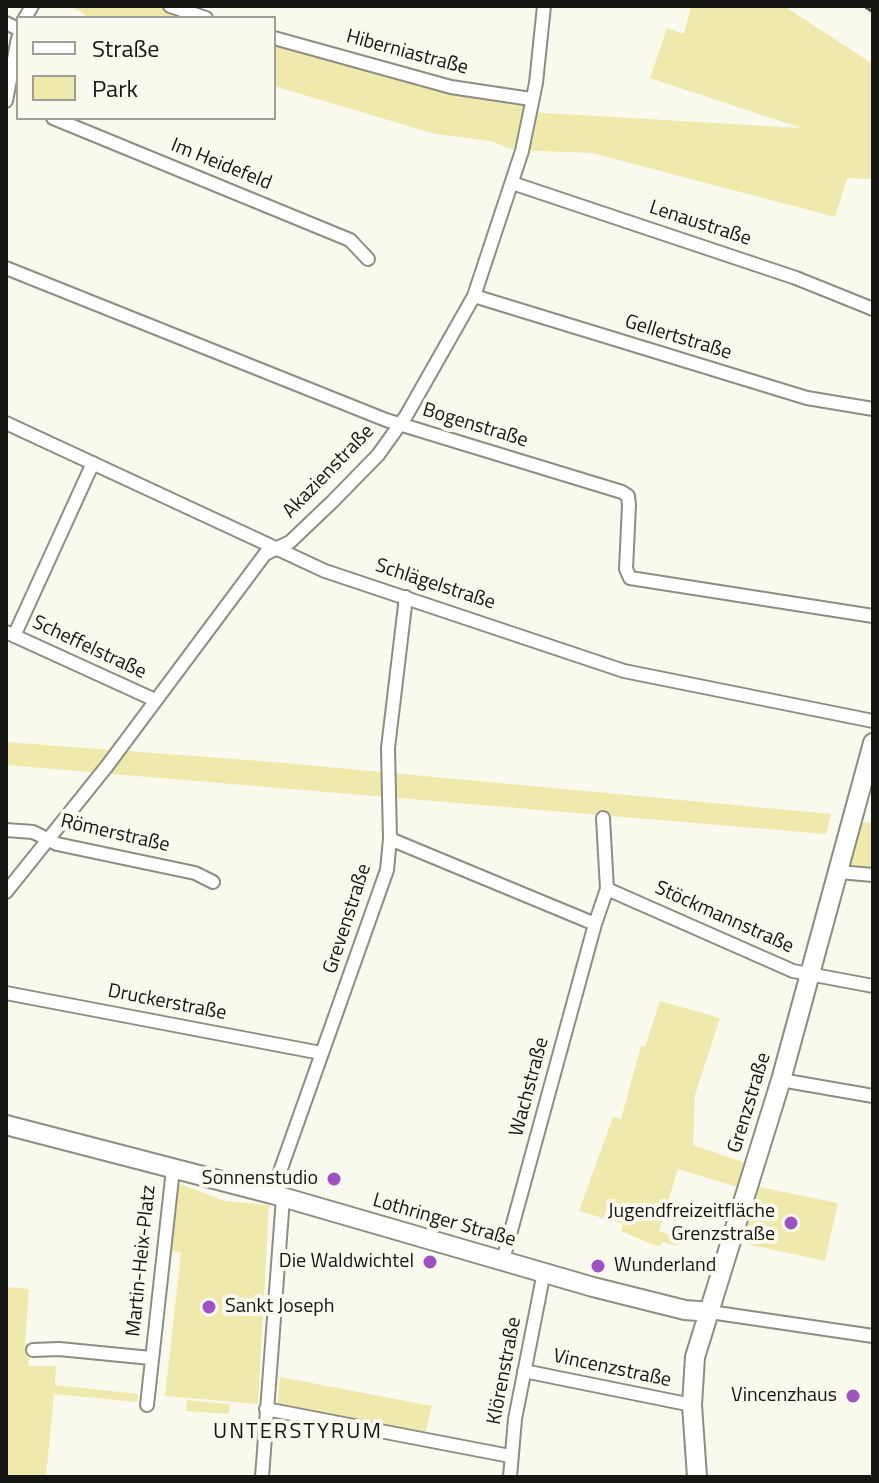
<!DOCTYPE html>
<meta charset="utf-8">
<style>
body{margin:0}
#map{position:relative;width:879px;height:1483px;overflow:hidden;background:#faf9ee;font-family:"Titillium Web",sans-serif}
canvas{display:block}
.frame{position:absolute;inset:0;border:8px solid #161612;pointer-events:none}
.legend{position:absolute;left:16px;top:16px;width:260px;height:104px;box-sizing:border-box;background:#faf9ee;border:2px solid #9f9e96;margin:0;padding:10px 14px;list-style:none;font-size:24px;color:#161612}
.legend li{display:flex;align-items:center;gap:16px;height:40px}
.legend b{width:40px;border:2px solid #9f9e96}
</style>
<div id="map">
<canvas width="879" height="1483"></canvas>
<div class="frame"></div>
<ul class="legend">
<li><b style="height:10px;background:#fff"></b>Straße</li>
<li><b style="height:22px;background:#efeaac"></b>Park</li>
</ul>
</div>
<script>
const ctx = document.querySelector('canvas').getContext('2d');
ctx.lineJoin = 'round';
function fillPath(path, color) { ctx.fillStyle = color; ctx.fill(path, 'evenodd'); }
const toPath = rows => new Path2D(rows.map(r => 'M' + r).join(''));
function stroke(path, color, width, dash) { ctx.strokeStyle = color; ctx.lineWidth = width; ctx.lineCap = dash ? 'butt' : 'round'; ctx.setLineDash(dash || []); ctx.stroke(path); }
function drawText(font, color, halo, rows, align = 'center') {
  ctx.font = font + ' "Titillium Web",sans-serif'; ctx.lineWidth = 8; ctx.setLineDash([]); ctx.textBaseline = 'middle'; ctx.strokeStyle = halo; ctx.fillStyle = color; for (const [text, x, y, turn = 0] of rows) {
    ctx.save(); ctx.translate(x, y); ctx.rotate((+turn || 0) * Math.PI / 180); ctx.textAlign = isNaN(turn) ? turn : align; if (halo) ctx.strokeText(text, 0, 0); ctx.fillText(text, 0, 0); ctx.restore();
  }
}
fillPath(toPath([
 [69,6,170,6,206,18,85,18,85,14],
 [691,6,784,6,873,64,873,179,847,178,835,217,592,153,514,150,490,141,435,134,274,86,274,38,451,87,531,99,529,112,801,128,650,78,667,28,684,34],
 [6,742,274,762,831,814,826,834,6,765],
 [853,821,873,823,873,875,839,872],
 [660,1001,720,1018,695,1095,693,1145,754,1166,747,1190,678,1169,659,1231,679,1238,677,1246,663,1242,659,1247,621,1231,623,1224,579,1211,613,1117,621,1119,641,1046,645,1047],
 [175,1182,224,1201,269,1205,258,1404,165,1396,181,1253,168,1250],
 [759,1187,838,1203,825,1261,742,1243],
 [6,1287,29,1289,25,1343,31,1344,28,1366,56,1366,55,1385,138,1394,137,1402,54,1394,46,1477,6,1477],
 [280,1377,432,1406,425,1435,277,1406],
 [187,1400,230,1404,229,1414,186,1411]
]), '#efeaac');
const street = toPath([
 [170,6,206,18],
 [25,18,32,6],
 [6,23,18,29],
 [274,38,451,87,531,99],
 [6,101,18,38],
 [53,118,350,240,368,259],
 [512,183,796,278,873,309],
 [6,268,386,420,622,492,628,496,629,505,626,569,630,578,873,616],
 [474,296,807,398,873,409],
 [6,423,325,571,624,671,873,721],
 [6,632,155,700],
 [14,636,93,463],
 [603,818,607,889],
 [6,830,33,832,57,844,195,873,213,882],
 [390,839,595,924,607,889,793,971,873,986],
 [839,872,873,875],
 [6,892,107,766,265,554,290,542,333,501,378,455,406,416,474,296,522,151,536,83,544,6],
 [6,993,321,1053],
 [781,1080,873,1096],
 [272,1194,387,870,390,839,388,748,406,597],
 [503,1260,595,924],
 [710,1312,873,1336],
 [33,1350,59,1349,151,1358],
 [524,1371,692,1405],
 [147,1405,173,1169],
 [266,1409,510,1456],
 [262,1477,283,1198],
 [510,1477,515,1419,544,1272]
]);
const secondary = toPath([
 [6,1125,272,1194,593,1287,685,1310,710,1312],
 [697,1477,692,1405,695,1357,781,1080,873,743]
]);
stroke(street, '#8e8d83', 16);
stroke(secondary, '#8e8d83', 22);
stroke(street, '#fff', 12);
stroke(secondary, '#fff', 18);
stroke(toPath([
 [864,6,873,12]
]), '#53524d', 3);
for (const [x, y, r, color] of [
 [334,1179,8,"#9f51c2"],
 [791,1223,8,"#9f51c2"],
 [430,1262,8,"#9f51c2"],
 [598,1266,8,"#9f51c2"],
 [209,1307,8,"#9f51c2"],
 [853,1396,8,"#9f51c2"]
]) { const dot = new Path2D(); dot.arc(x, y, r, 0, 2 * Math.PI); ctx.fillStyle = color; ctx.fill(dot); stroke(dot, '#faf9ee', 3); }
drawText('20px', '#161612', '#faf9ee', [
 ["Hiberniastraße",407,53,15],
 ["Im Heidefeld",221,165,22],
 ["Lenaustraße",700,224,18],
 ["Gellertstraße",678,338,17],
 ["Bogenstraße",475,426,17],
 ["Akazienstraße",329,472,-46],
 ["Schlägelstraße",435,585,18],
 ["Scheffelstraße",89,648,25],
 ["Römerstraße",115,834,13],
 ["Stöckmannstraße",724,918,24],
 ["Grevenstraße",348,919,-72],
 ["Druckerstraße",167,1003,11],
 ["Wachstraße",530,1087,-75],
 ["Grenzstraße",750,1103,-73],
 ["Lothringer Straße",444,1221,16],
 ["Martin-Heix-Platz",142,1261,-84],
 ["Vincenzstraße",612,1369,12],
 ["Klörenstraße",505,1371,-79]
]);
drawText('20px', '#161612', '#faf9ee', [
 ["Sonnenstudio",318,1179],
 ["Jugendfreizeitfläche",775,1212],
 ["Grenzstraße",775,1235],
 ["Die Waldwichtel",414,1262],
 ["Wunderland",614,1266,"left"],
 ["Sankt Joseph",225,1307,"left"],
 ["Vincenzhaus",837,1396]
], 'right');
ctx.letterSpacing = '2px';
drawText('22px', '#161612', '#faf9ee', [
 ["UNTERSTYRUM",298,1433]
]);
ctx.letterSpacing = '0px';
</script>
